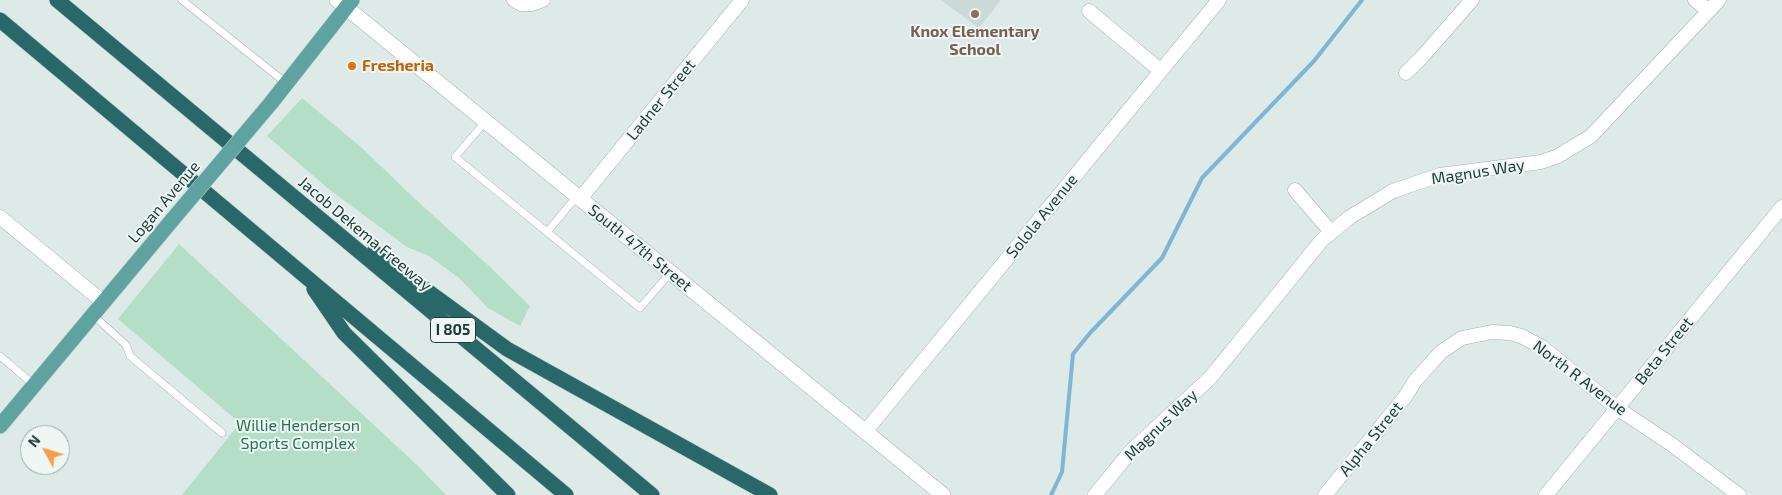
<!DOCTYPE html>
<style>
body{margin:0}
#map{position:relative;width:1782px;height:495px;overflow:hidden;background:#ddeae7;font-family:"Exo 2",sans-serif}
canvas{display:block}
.north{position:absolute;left:20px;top:425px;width:50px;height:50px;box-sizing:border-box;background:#eef7f4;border:1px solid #9baca9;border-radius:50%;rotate:309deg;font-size:14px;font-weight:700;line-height:20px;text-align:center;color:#1e3b39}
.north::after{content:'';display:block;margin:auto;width:18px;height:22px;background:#fb9c4a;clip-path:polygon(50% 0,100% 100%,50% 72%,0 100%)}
</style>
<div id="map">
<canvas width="1782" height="495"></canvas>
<div class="north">N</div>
</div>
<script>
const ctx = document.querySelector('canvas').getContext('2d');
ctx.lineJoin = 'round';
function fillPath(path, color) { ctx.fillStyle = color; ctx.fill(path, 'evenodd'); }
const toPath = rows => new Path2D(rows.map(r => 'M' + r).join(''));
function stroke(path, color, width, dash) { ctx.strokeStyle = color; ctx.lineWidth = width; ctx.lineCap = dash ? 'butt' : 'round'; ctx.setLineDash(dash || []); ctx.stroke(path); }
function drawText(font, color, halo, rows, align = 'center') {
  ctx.font = font + ' "Exo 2",sans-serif'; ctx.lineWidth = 4; ctx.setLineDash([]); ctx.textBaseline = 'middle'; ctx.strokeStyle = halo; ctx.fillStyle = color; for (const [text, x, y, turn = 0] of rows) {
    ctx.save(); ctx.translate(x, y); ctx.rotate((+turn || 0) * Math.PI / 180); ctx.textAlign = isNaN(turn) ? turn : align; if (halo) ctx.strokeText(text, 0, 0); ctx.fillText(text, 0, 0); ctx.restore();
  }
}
fillPath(toPath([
 [941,0,1001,0,979,28]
]), '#cbdad7');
fillPath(toPath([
 [302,98,362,148,413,197,490,267,530,306,520,326,488,308,459,278,429,256,407,247,330,190,267,136],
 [179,244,417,465,446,495,182,495,240,423,118,319]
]), '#b4dec8');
stroke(toPath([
 [1051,495,1062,472,1073,354,1090,333,1162,258,1202,178,1314,61,1362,0]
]), '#80b5d4', 4);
const lane = toPath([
 [182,0,286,83],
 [485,122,455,157,547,232,640,308,670,273],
 [547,232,577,196],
 [93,315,126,345,130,356,222,433],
 [0,356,34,385]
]);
const street = toPath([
 [514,0,521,4,532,4,543,0],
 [1695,0,1709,11],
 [1089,11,1161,71],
 [1406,73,1422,57,1472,0],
 [1295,190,1331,232],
 [580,199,742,0],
 [0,217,103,302],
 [865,432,1219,0],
 [1095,495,1131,451,1210,378,1322,240,1350,217,1393,191,1440,175,1541,162,1558,156,1591,136,1719,0],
 [1325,495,1405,397,1415,381,1441,352,1462,338,1492,332,1510,333,1521,336,1542,347,1617,408,1671,444,1739,495],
 [1546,495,1782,207]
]);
const secondary = toPath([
 [337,0,943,495]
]);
const primary = toPath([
 [271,103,352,0],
 [0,426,173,219]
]);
const highway = toPath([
 [57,0,652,495],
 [0,20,566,495],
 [374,252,507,349,770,495],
 [314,289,344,333,508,495]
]);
stroke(lane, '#a0b2af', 8);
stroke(street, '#a0b2af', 15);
stroke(secondary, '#9cb7b3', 16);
stroke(primary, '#bcc4c4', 16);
stroke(highway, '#bcc4c4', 16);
stroke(lane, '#fff', 7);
stroke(street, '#fff', 14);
stroke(secondary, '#fff', 15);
stroke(primary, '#5ea3a0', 15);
stroke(highway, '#286869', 15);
const primaryBridge = toPath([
 [173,219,271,103]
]);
stroke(primaryBridge, '#bcc4c4', 16, []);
stroke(primaryBridge, '#5ea3a0', 15);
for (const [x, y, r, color] of [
 [975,14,5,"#8d6e63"],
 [352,66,5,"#e8710a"]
]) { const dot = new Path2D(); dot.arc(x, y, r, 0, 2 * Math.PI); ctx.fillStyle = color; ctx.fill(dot); stroke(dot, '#eef7f4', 2); }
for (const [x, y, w] of [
 [453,330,45]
]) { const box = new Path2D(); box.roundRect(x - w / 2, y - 12.5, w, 25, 4); ctx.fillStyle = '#eef7f4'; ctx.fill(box); stroke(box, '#1e3b39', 1); }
drawText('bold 15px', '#1e3b39', null, [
 ["I 805",453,330]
]);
drawText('bold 16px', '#785e54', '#eef7f4', [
 ["Knox Elementary",975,32],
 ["School",975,50]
]);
drawText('bold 16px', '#c56008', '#eef7f4', [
 ["Fresheria",362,66]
], 'left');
drawText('16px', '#1e3b39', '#eef7f4', [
 ["Ladner Street",661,100,-51],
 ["Magnus Way",1478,172,-9],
 ["Logan Avenue",164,202,-50],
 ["Solola Avenue",1042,216,-51],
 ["Jacob Dekema Freeway",365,234,40],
 ["South 47th Street",640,248,39],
 ["Beta Street",1664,351,-51],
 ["North R Avenue",1580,378,37],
 ["Magnus Way",1161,425,-44],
 ["Alpha Street",1371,439,-51]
]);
drawText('16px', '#267455', '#eef7f4', [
 ["Willie Henderson",298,426],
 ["Sports Complex",298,444]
]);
</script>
